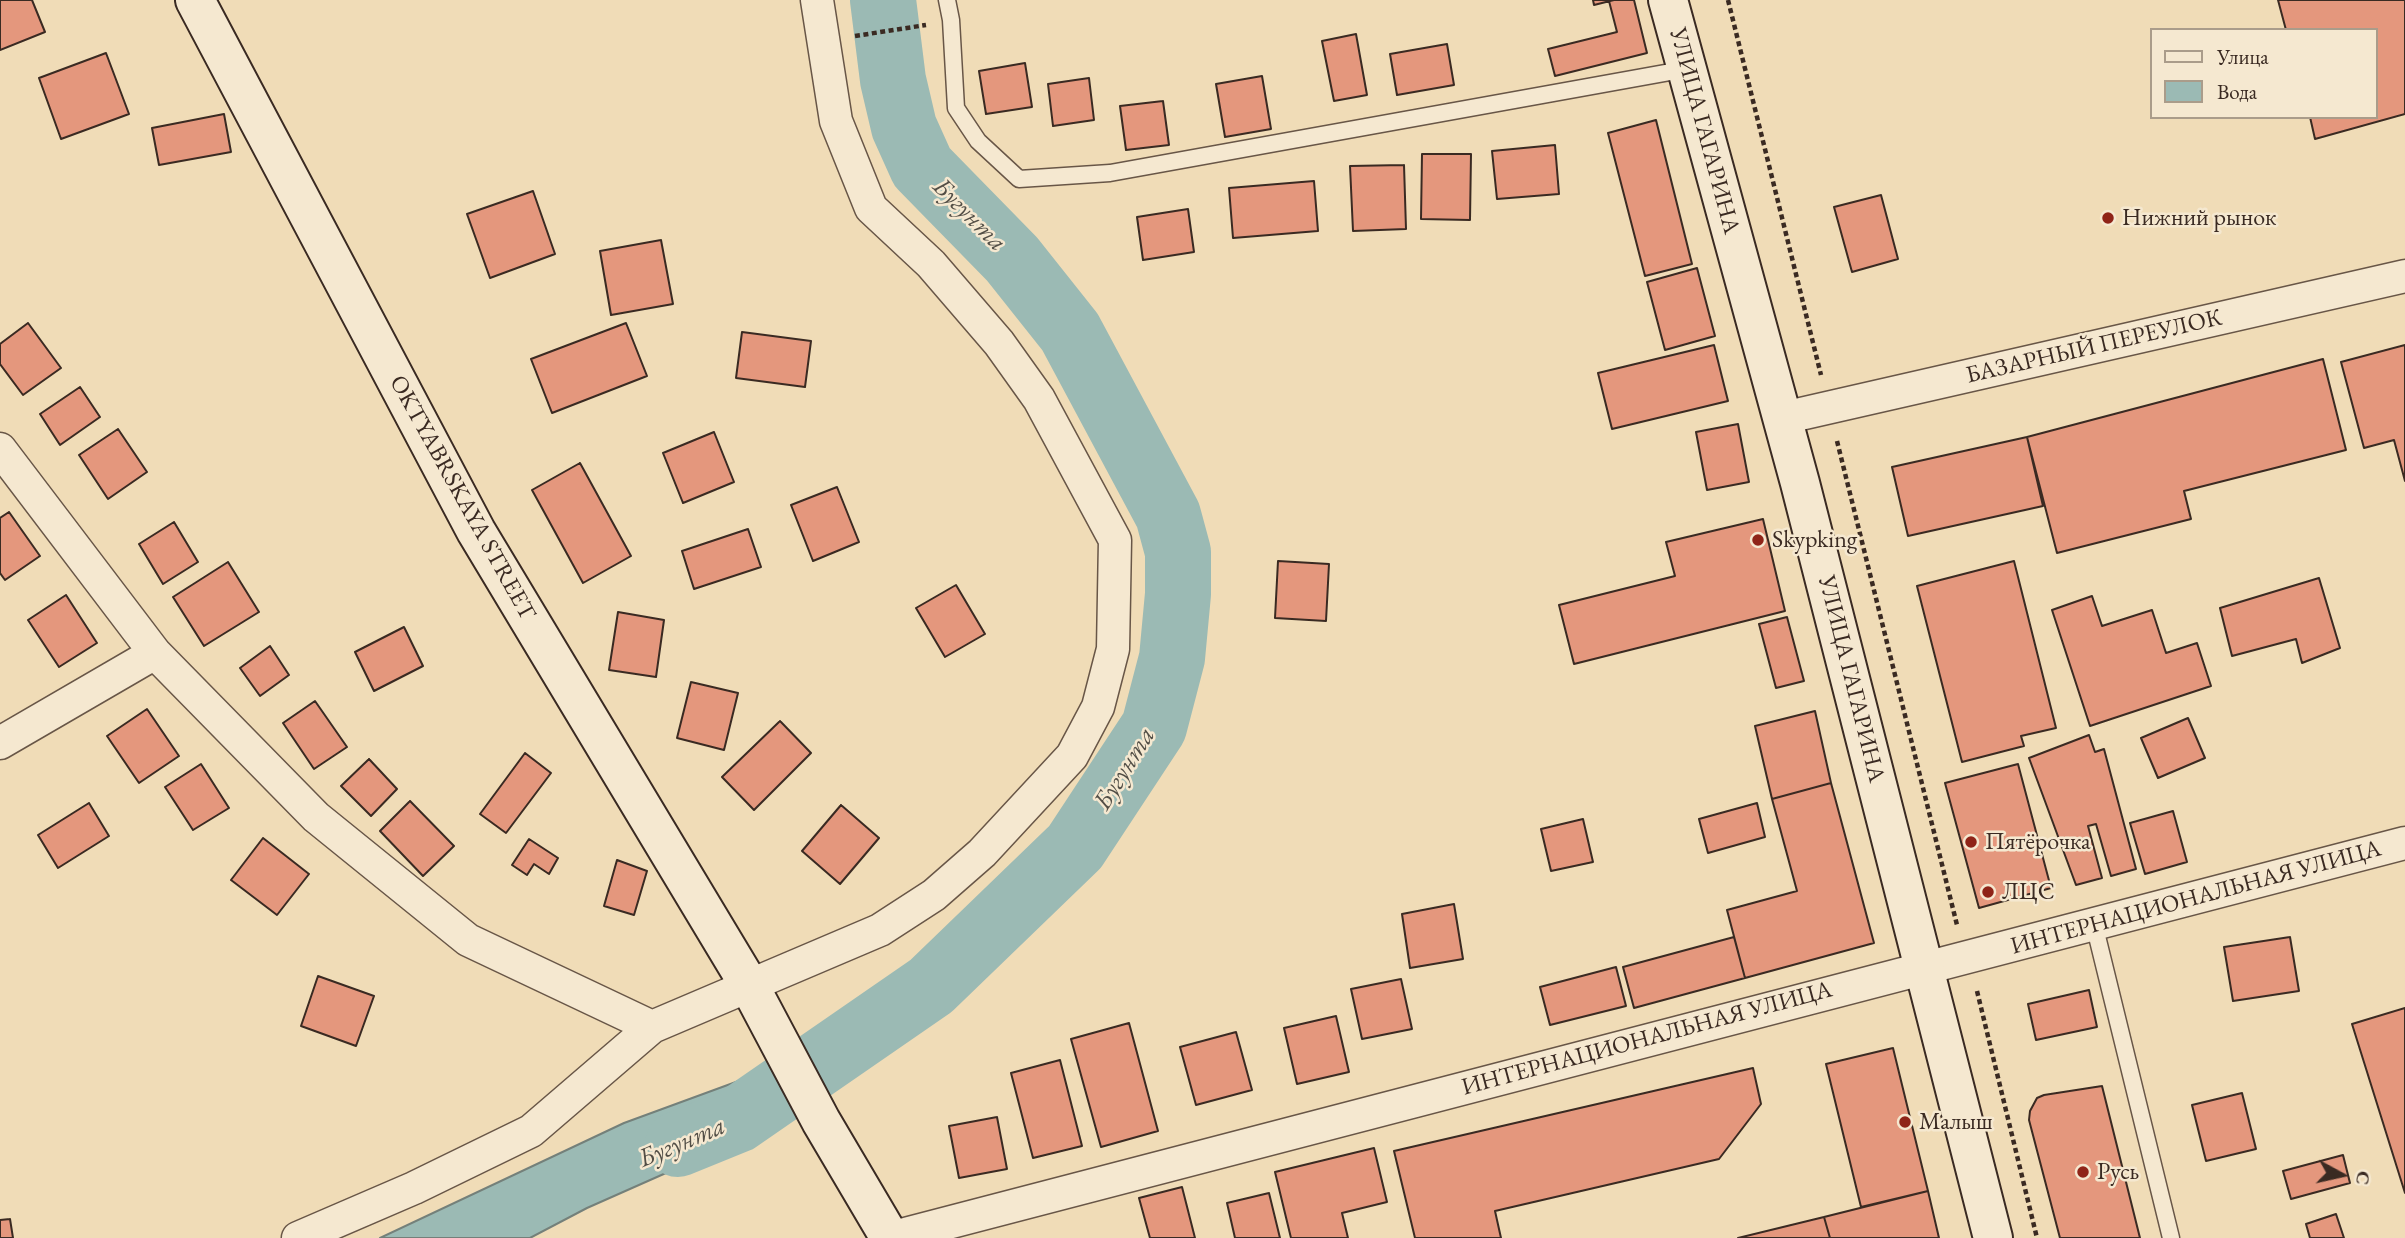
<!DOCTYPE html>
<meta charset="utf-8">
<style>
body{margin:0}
#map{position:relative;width:2405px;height:1238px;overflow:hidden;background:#f0dcb7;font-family:"EB Garamond",serif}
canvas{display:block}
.legend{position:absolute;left:2150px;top:28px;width:228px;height:91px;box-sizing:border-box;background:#f5e8d0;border:2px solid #aa9c8a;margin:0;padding:9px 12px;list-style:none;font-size:21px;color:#3a2a22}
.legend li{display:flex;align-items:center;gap:14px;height:35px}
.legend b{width:35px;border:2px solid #aa9c8a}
.north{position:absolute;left:2307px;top:1140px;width:70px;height:70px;-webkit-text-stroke:5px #f5e8d0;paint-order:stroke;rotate:98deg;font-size:19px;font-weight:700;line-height:28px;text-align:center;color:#3a2a22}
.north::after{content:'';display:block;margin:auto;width:24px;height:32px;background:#3a2a22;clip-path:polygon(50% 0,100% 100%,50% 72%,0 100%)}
</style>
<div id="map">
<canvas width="2405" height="1238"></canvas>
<ul class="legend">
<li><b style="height:9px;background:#f5e8d0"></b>Улица</li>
<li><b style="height:19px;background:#9bbab4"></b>Вода</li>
</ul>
<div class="north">С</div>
</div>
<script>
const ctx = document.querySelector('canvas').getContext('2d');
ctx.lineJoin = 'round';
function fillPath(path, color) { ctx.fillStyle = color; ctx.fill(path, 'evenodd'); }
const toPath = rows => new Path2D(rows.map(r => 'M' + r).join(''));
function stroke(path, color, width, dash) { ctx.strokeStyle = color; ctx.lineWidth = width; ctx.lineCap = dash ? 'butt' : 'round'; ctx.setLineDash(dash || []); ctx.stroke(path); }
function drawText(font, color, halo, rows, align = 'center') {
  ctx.font = font + ' "EB Garamond",serif'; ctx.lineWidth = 5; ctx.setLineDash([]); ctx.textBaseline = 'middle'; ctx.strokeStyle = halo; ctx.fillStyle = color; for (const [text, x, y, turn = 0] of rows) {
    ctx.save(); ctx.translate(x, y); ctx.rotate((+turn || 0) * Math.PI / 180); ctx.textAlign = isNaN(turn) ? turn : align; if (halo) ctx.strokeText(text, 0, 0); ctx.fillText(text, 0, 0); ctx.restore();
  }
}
const water = toPath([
 [744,1079,772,1126,587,1208,530,1238,380,1238,624,1123,744,1079]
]);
fillPath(water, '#9bbab4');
stroke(water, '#74807a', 2);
stroke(toPath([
 [678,1144,737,1120,931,986,1075,847,1154,727,1172,658,1178,594,1178,552,1168,515,1070,332,1012,259,922,167,904,127,893,80,883,0]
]), '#9bbab4', 66);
const building = toPath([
 [0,0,32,0,45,32,0,50,0,0],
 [1593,0,1614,0,1594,5,1593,0],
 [1614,0,1634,0,1647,53,1555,76,1548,49,1617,32,1609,1,1614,0],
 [2278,0,2405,0,2405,114,2315,139,2310,117,2375,117,2375,30,2286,30,2278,0],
 [1356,34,1367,95,1334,101,1322,41,1356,34],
 [1447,44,1454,85,1397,95,1390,54,1447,44],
 [106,53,129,114,61,139,39,78,106,53],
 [1025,63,1032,107,986,114,979,71,1025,63],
 [1262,76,1271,129,1225,137,1216,84,1262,76],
 [1089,78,1094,120,1053,126,1048,84,1089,78],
 [1163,101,1169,145,1126,150,1120,106,1163,101],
 [224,114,231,152,159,165,152,128,224,114],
 [1656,120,1692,264,1645,276,1608,133,1656,120],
 [1555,145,1559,194,1497,199,1492,151,1555,145],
 [1422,154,1471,154,1470,220,1421,219,1422,154],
 [1404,165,1406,229,1353,231,1350,166,1404,165],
 [1314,181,1318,231,1233,238,1229,188,1314,181],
 [533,191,555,254,490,278,467,214,533,191],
 [1881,195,1898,259,1852,272,1834,207,1881,195],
 [1188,209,1194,252,1143,260,1137,217,1188,209],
 [661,240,673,304,611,315,600,251,661,240],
 [1697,268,1715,336,1665,350,1647,282,1697,268],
 [28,323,61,368,23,395,0,364,0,344,28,323],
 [626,323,647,376,552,413,531,359,626,323],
 [742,332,811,341,805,387,736,378,742,332],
 [1714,345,1728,401,1612,429,1598,373,1714,345],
 [2405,345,2405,481,2394,440,2364,448,2341,362,2405,345],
 [2323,359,2346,450,2184,491,2191,519,2057,553,2027,437,2323,359],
 [80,387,100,417,60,445,40,414,80,387],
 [1738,424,1749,482,1707,490,1696,432,1738,424],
 [118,429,147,472,108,499,79,455,118,429],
 [714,432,734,482,683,503,663,453,714,432],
 [2027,437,2043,506,1908,536,1892,467,2027,437],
 [580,463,631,556,583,583,532,490,580,463],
 [837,487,859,542,813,561,791,505,837,487],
 [9,512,40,556,5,580,0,573,0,518,9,512],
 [1763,519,1785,611,1574,664,1559,605,1675,576,1666,542,1763,519],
 [174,522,198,562,163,584,139,544,174,522],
 [748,529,761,567,694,589,682,551,748,529],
 [1278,561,1329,564,1326,621,1275,618,1278,561],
 [2014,561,2056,728,2021,736,2024,746,1962,762,1917,586,2014,561],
 [228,562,259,612,204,646,173,597,228,562],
 [2319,578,2340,648,2302,663,2296,639,2232,656,2220,608,2319,578],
 [956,585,985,634,945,657,916,608,956,585],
 [66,595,97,643,59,667,28,620,66,595],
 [2092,596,2102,626,2152,610,2166,653,2197,643,2211,686,2090,726,2052,610,2092,596],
 [618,612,664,620,656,677,609,670,618,612],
 [1787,617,1804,681,1776,688,1759,624,1787,617],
 [404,627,423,666,374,691,355,652,404,627],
 [270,646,289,675,260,696,240,668,270,646],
 [691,682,738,693,724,750,677,738,691,682],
 [315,701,347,747,314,769,283,723,315,701],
 [147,709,179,756,139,783,107,736,147,709],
 [1815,711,1831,783,1772,799,1755,726,1815,711],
 [2188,718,2205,758,2158,778,2141,738,2188,718],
 [780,721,811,753,754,810,722,777,780,721],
 [2089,735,2095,752,2104,749,2136,869,2111,876,2096,824,2088,826,2102,878,2076,885,2029,758,2089,735],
 [525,753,551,773,506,833,480,814,525,753],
 [369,759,397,789,371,816,341,786,369,759],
 [201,764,229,808,193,830,165,787,201,764],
 [2018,764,2051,888,1979,908,1945,783,2018,764],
 [1831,783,1874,943,1745,978,1727,910,1797,891,1772,799,1831,783],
 [410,801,454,846,423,876,380,831,410,801],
 [89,803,109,836,58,868,38,835,89,803],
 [1757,803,1765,837,1708,853,1699,819,1757,803],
 [841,805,879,838,840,884,802,851,841,805],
 [2173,811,2187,862,2145,874,2130,823,2173,811],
 [1583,819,1593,862,1551,871,1541,829,1583,819],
 [263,838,309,874,277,915,231,880,263,838],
 [529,839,558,858,549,874,534,864,527,875,512,865,529,839],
 [617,860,647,871,634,915,604,906,617,860],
 [1454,904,1463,959,1410,968,1402,914,1454,904],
 [1734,937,1745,978,1634,1008,1623,967,1734,937],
 [2290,937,2299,991,2233,1001,2224,947,2290,937],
 [1616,967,1626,1006,1550,1025,1540,987,1616,967],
 [318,976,374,996,356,1046,301,1026,318,976],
 [1401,979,1412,1029,1362,1039,1351,989,1401,979],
 [2089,990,2097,1027,2036,1040,2028,1004,2089,990],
 [2405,1008,2405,1193,2352,1024,2405,1008],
 [1336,1016,1349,1072,1297,1084,1284,1028,1336,1016],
 [1129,1023,1158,1131,1101,1147,1071,1039,1129,1023],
 [1236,1032,1252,1090,1196,1105,1180,1047,1236,1032],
 [1893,1048,1928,1191,1861,1207,1826,1064,1893,1048],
 [1060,1060,1082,1146,1033,1158,1011,1073,1060,1060],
 [1753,1068,1761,1104,1719,1159,1495,1211,1501,1238,1415,1238,1394,1151,1753,1068],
 [2102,1086,2140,1238,2060,1238,2029,1120,2030,1111,2037,1098,2044,1095,2102,1086],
 [2242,1093,2256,1149,2206,1161,2192,1105,2242,1093],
 [997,1117,1007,1169,959,1178,949,1126,997,1117],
 [1374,1148,1387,1202,1342,1213,1348,1238,1291,1238,1275,1172,1374,1148],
 [2343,1155,2350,1183,2291,1199,2283,1171,2343,1155],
 [1182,1187,1195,1238,1150,1238,1139,1198,1182,1187],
 [1928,1191,1939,1238,1830,1238,1824,1217,1928,1191],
 [1269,1193,1280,1238,1235,1238,1227,1203,1269,1193],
 [2336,1214,2344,1238,2310,1238,2306,1224,2336,1214],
 [1824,1217,1830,1238,1738,1238,1824,1217],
 [10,1219,13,1238,0,1238,0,1220,10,1219]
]);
fillPath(building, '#e4977d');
stroke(building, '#3a2a22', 2);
const lane = toPath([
 [947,0,951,20,956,108,978,141,1019,179,1110,173,1687,69],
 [2094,924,2171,1238]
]);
const street = toPath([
 [1783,418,2405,276],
 [0,449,155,653,316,817,468,940,652,1027],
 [0,743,155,653],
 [298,1238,414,1188,531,1131,652,1027,880,930,934,895,982,853,1072,756,1098,707,1113,649,1115,540,1039,399,999,343,931,264,871,208,836,121,817,0],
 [890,1238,2405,843]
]);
const secondary = toPath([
 [195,0,476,531,749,985,821,1121,890,1238],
 [1668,0,1800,483,1993,1238]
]);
stroke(lane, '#685647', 19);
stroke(street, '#685647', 35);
stroke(secondary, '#3a2a22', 42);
stroke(toPath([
 [1728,0,1821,375],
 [855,36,926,25],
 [1837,441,1957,925],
 [1977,991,2037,1238]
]), '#3a2a22', 4.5, [5, 3.5]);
stroke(lane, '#f5e8d0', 16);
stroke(street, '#f5e8d0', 32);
stroke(secondary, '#f5e8d0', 38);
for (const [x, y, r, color] of [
 [2108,218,7,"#8f2418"],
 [1758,540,7,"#8f2418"],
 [1971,842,7,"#8f2418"],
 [1988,892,7,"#8f2418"],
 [1905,1122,7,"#8f2418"],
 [2083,1172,7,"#8f2418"]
]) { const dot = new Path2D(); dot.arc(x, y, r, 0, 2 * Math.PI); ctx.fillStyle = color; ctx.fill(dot); stroke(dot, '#f5e8d0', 2.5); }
drawText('24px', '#3a2a22', '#f5e8d0', [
 ["УЛИЦА ГАГАРИНА",1704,131,75],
 ["БАЗАРНЫЙ ПЕРЕУЛОК",2094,347,-13],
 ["OKTYABRSKAYA STREET",462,498,61],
 ["УЛИЦА ГАГАРИНА",1851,679,76],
 ["ИНТЕРНАЦИОНАЛЬНАЯ УЛИЦА",2196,898,-15],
 ["ИНТЕРНАЦИОНАЛЬНАЯ УЛИЦА",1647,1039,-15]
]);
drawText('24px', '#3a2a22', '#f5e8d0', [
 ["Нижний рынок",2122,218],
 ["Skypking",1772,540],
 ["Пятёрочка",1985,842],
 ["ЛЦС",2002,892],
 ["Малыш",1919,1122],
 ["Русь",2097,1172]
], 'left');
drawText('italic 26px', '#524e46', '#f5e8d0', [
 ["Бугунта",969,215,45],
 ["Бугунта",1125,769,-58],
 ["Бугунта",682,1143,-23]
]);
</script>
